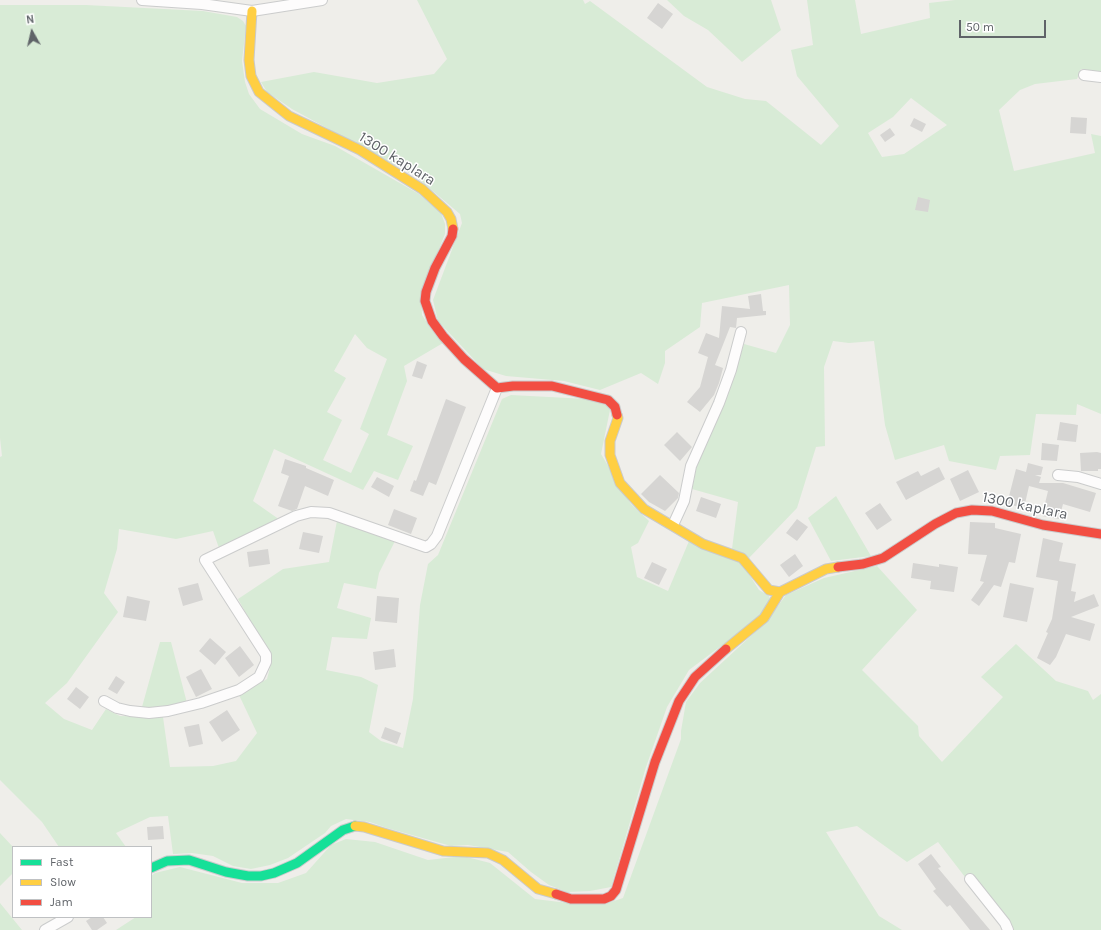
<!DOCTYPE html>
<style>
body{margin:0}
#map{position:relative;width:1101px;height:930px;overflow:hidden;background:#efeeea;font-family:Karla,sans-serif}
canvas{display:block}
.legend{position:absolute;left:12px;top:846px;width:140px;height:72px;box-sizing:border-box;background:#fff;border:1px solid #bfc1c3;margin:0;padding:5px 7px;list-style:none;font-size:12px;color:#5f6368}
.legend li{display:flex;align-items:center;gap:8px;height:20px}
.legend b{width:20px;border:1px solid #bfc1c3}
.north{position:absolute;left:12px;top:12px;width:40px;height:40px;-webkit-text-stroke:3px #fff;paint-order:stroke;rotate:352deg;font-size:11px;font-weight:700;line-height:16px;text-align:center;color:#5f6368}
.north::after{content:'';display:block;margin:auto;width:14px;height:18px;background:#5f6368;clip-path:polygon(50% 0,100% 100%,50% 72%,0 100%)}
.scale{position:absolute;left:959px;top:20px;width:87px;height:18px;box-sizing:border-box;border:2px solid #5f6368;border-top:0;padding-left:5px;font-size:12px;line-height:14px;white-space:nowrap;color:#5f6368;-webkit-text-stroke:3px #fff;paint-order:stroke}
</style>
<div id="map">
<canvas width="1101" height="930"></canvas>
<ul class="legend">
<li><b style="height:5px;background:#16e098"></b>Fast</li>
<li><b style="height:5px;background:#ffcf43"></b>Slow</li>
<li><b style="height:5px;background:#f24e42"></b>Jam</li>
</ul>
<div class="north">N</div>
<div class="scale">50 m</div>
</div>
<script>
const ctx = document.querySelector('canvas').getContext('2d');
ctx.lineJoin = 'round';
function fillPath(path, color) { ctx.fillStyle = color; ctx.fill(path, 'evenodd'); }
const toPath = rows => new Path2D(rows.map(r => 'M' + r).join(''));
function stroke(path, color, width, dash) { ctx.strokeStyle = color; ctx.lineWidth = width; ctx.lineCap = dash ? 'butt' : 'round'; ctx.setLineDash(dash || []); ctx.stroke(path); }
function drawText(font, color, halo, rows, align = 'center') {
  ctx.font = font + ' Karla,sans-serif'; ctx.lineWidth = 3; ctx.setLineDash([]); ctx.textBaseline = 'middle'; ctx.strokeStyle = halo; ctx.fillStyle = color; for (const [text, x, y, turn = 0] of rows) {
    ctx.save(); ctx.translate(x, y); ctx.rotate((+turn || 0) * Math.PI / 180); ctx.textAlign = isNaN(turn) ? turn : align; if (halo) ctx.strokeText(text, 0, 0); ctx.fillText(text, 0, 0); ctx.restore();
  }
}
fillPath(toPath([
 [417,0,583,0,585,4,590,1,707,87,745,99,766,101,821,145,839,126,797,76,791,50,813,45,807,0,855,0,861,34,930,18,929,3,955,0,1101,0,1101,72,1081,69,1077,79,1035,84,1020,90,999,110,1014,171,1095,153,1091,134,1101,136,1101,414,1077,404,1076,415,1036,414,1030,455,1000,456,996,470,949,461,944,445,895,460,885,425,874,341,849,343,833,341,824,367,825,446,816,447,797,508,749,558,732,549,738,502,692,489,695,464,729,390,744,344,776,353,790,325,789,285,702,303,700,327,665,351,665,363,658,384,641,373,600,390,564,381,506,376,483,369,438,321,433,300,462,223,460,214,415,176,292,109,267,92,261,82,314,72,377,83,434,74,447,59],
 [911,98,947,125,904,154,882,157,868,133,893,117],
 [667,0,771,0,781,30,742,62,708,30,684,16],
 [0,5,86,5,203,11,237,17,243,21,246,26,242,61,245,82,249,94,260,109,302,134,335,146,419,194,441,213,445,224,445,234,421,293,422,315,431,329,443,343,404,366,407,381,387,435,413,446,398,480,374,471,363,490,274,449,253,501,280,520,219,548,213,531,176,539,119,529,117,549,104,593,118,612,67,683,45,703,64,719,92,730,106,709,120,716,163,717,170,767,213,766,236,761,257,733,239,695,267,679,272,660,238,599,283,569,329,562,337,521,395,541,379,573,376,589,344,583,337,608,371,618,367,639,332,637,326,670,361,677,378,685,369,732,381,741,403,748,413,699,420,605,428,564,438,555,502,399,511,395,587,399,606,405,610,410,601,454,631,504,649,521,638,543,631,547,637,577,668,591,689,541,738,561,745,568,759,590,769,596,770,599,761,616,689,670,667,707,646,767,611,887,590,891,567,892,549,885,531,872,508,852,468,845,451,846,387,828,370,822,346,819,331,826,325,833,288,858,270,865,251,869,233,866,213,856,192,853,173,854,168,816,150,817,116,833,126,847,59,847,42,822,0,780,0,457,2,456,0,438],
 [355,334,367,348,387,359,360,429,369,434,351,473,323,460,342,420,327,412,346,378,334,371],
 [836,496,871,556,831,561,808,518],
 [877,566,917,610,862,670,918,726,919,736,942,762,1003,697,981,677,1016,644,1056,681,1088,691,1093,700,1101,694,1101,930,1013,930,1009,920,969,873,965,877,938,842,907,862,857,826,826,832,879,916,902,930,116,930,136,917,151,917,151,876,155,873,180,867,242,883,278,883,306,873,331,845,346,839,375,842,428,860,463,856,490,863,535,899,576,904,605,904,623,898,681,739,681,731,686,702,700,683,766,622,786,595,824,578],
 [160,642,171,642,187,703,161,708,142,707],
 [0,833,13,847,13,873,0,886],
 [0,903,22,930,0,930]
]), '#d8ebd6');
fillPath(toPath([
 [658,3,673,14,662,29,647,18],
 [1071,117,1087,118,1086,134,1070,133],
 [914,118,926,124,922,132,910,126],
 [890,128,895,135,885,142,880,135],
 [918,197,930,200,928,212,915,210],
 [761,294,763,311,766,311,766,315,737,318,736,328,730,327,715,365,723,368,719,383,714,395,700,412,687,402,700,387,708,357,698,353,706,333,719,338,722,306,750,309,748,296],
 [417,361,427,365,422,379,412,376],
 [446,399,466,407,436,485,429,482,423,496,410,491,414,480,416,481],
 [1060,422,1078,425,1076,442,1057,440],
 [677,432,692,447,680,461,664,445],
 [1042,443,1059,445,1057,461,1041,460],
 [1097,452,1101,453,1101,469,1098,469,1098,471,1081,471,1080,453],
 [285,459,306,466,306,468,334,480,328,496,305,486,297,509,292,511,278,506,289,476,281,473],
 [1028,463,1043,467,1041,475,1035,475,1041,477,1039,483,1063,483,1096,493,1090,512,1063,504,1059,519,1042,516,1048,491,1029,486,1024,508,1007,504,1016,469,1026,472],
 [939,467,945,479,906,500,896,482,918,471,921,476],
 [968,470,979,492,960,501,950,479],
 [660,475,679,493,678,498,665,511,649,502,641,494],
 [377,477,394,486,389,497,371,487],
 [701,497,721,504,716,518,696,511],
 [880,503,892,520,877,530,865,513],
 [394,509,417,518,411,534,388,525],
 [797,519,808,527,797,541,786,533],
 [970,522,995,523,995,528,1021,534,1015,563,1009,562,1001,587,994,585,979,606,971,600,984,582,980,581,987,555,968,554],
 [303,532,323,536,319,553,299,549],
 [1043,538,1063,543,1059,561,1076,564,1071,591,1076,592,1074,602,1094,594,1099,606,1071,617,1095,624,1090,641,1066,634,1056,657,1050,665,1037,658,1048,633,1046,632,1052,619,1058,581,1036,577],
 [268,549,270,564,249,567,247,552],
 [795,554,803,566,789,577,780,565],
 [652,562,667,569,659,585,644,578],
 [913,563,939,567,939,564,958,567,954,592,930,589,931,581,911,578],
 [198,583,203,600,183,606,178,588],
 [1010,583,1034,588,1027,622,1003,617],
 [127,596,150,601,146,621,123,617],
 [377,596,399,598,397,623,375,621],
 [210,638,226,652,215,665,199,651],
 [240,646,254,665,239,677,225,658],
 [394,649,396,667,375,670,373,652],
 [201,669,212,689,196,697,186,677],
 [116,676,125,682,117,694,108,689],
 [76,687,89,697,80,709,67,699],
 [227,710,240,730,222,742,209,722],
 [199,724,203,744,189,747,184,727],
 [385,727,401,733,397,744,381,738],
 [163,826,164,839,148,840,147,827],
 [931,854,941,867,938,868,990,930,970,930,950,905,947,907,933,891,936,889,918,864],
 [92,917,103,917,107,923,97,930,92,930,86,921]
]), '#d6d5d3');
const street = toPath([
 [142,0,202,4,252,11,322,0],
 [1084,75,1101,77],
 [1058,475,1078,477,1101,484],
 [673,525,684,501,691,466,719,403,731,370,741,332],
 [104,701,117,708,130,711,149,713,168,711,201,703,239,690,259,677,266,662,266,655,205,560,296,516,311,512,329,513,426,547,431,544,437,536,497,388],
 [970,879,1005,923,1008,930],
 [45,930,68,917]
]);
const fast = toPath([
 [151,868,167,861,189,860,226,872,248,876,261,876,274,873,297,863,343,830,355,826]
]);
const slow = toPath([
 [252,11,249,60,251,76,259,92,289,116,360,150,422,189,447,212,451,219,453,229],
 [617,415,618,418,610,441,610,455,620,483,644,509,703,544,742,558,769,590,780,592,826,569,838,567],
 [726,649,764,618,780,592],
 [355,826,364,827,443,851,488,853,503,860,538,889,556,894]
]);
const jam = toPath([
 [453,229,452,236,435,268,426,292,425,301,432,321,443,336,464,359,497,388,513,386,552,386,608,400,615,407,617,415],
 [838,567,863,564,883,558,935,524,956,513,972,510,992,511,1043,525,1101,534],
 [556,894,571,899,604,899,611,896,616,890,655,762,679,701,695,677,726,649]
]);
stroke(street, '#cbcccc', 12);
stroke(fast, '#cacacb', 11);
stroke(slow, '#cacacb', 11);
stroke(jam, '#cacacb', 11);
stroke(street, '#fdfcfc', 10);
stroke(fast, '#16e098', 9);
stroke(slow, '#ffcf43', 9);
stroke(jam, '#f24e42', 9);
drawText('15px', '#5f6368', '#fff', [
 ["1300 kaplara",397,159,32],
 ["1300 kaplara",1025,506,12]
]);
</script>
